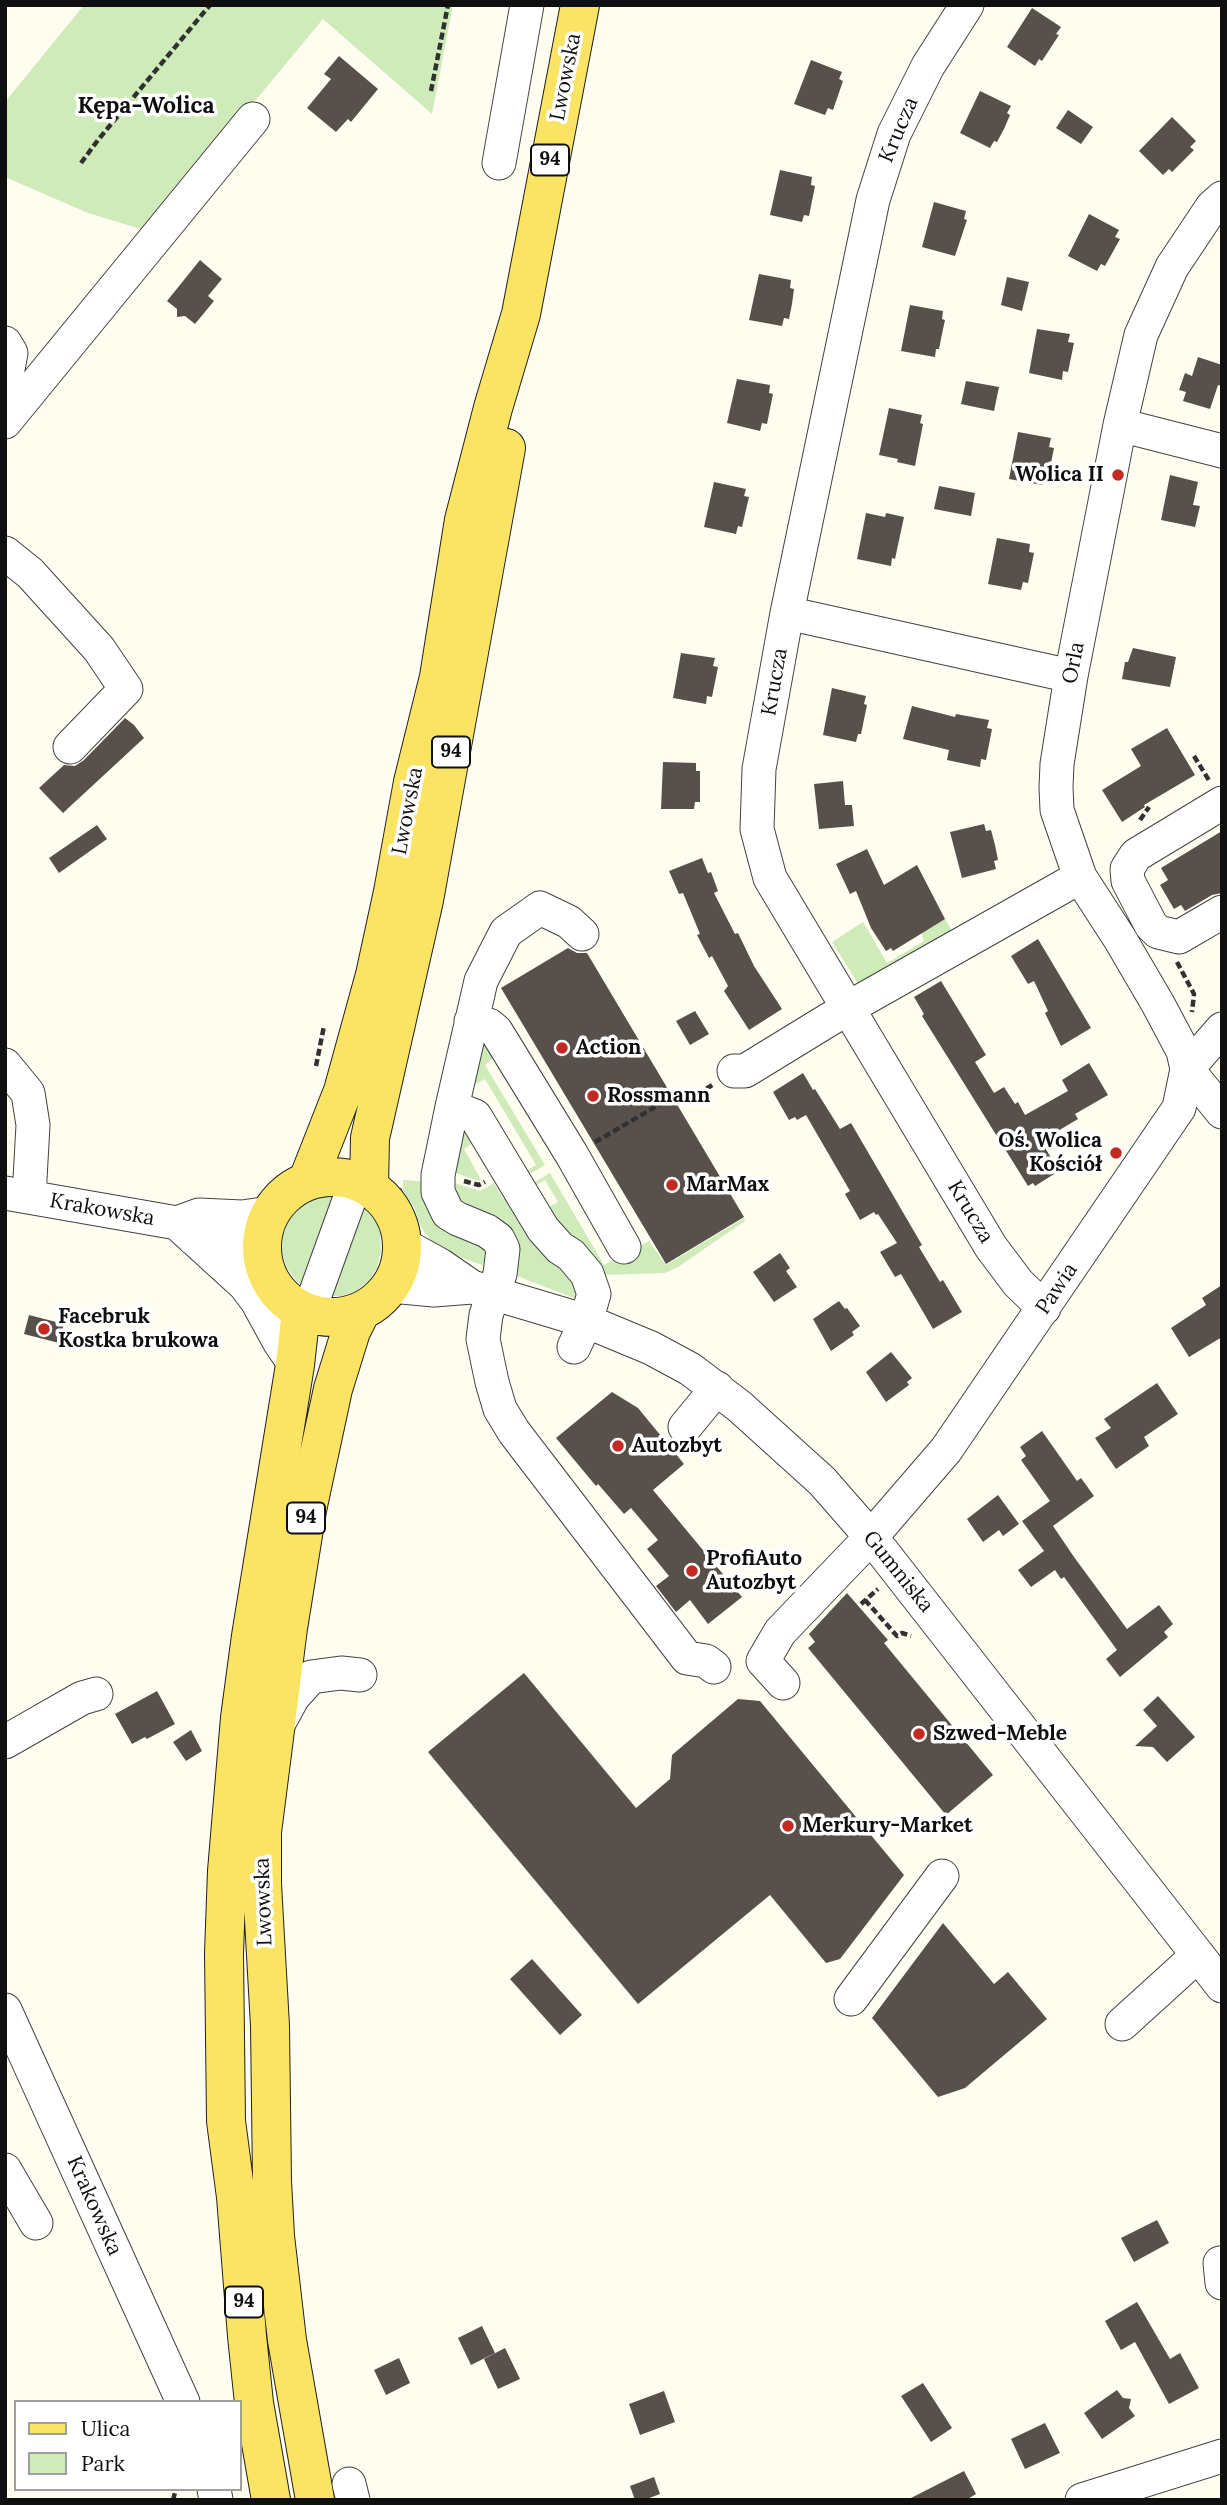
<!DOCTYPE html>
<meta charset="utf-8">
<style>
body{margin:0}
#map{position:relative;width:1227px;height:2505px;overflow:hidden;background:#fffdf0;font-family:Lora,serif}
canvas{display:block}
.frame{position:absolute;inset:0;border:7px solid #0f0f0f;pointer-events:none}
.legend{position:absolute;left:14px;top:2400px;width:228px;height:91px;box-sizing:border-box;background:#fff;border:2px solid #9f9f9f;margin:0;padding:9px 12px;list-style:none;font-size:21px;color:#0f0f0f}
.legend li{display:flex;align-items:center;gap:14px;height:35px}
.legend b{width:35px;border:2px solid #9f9f9f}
</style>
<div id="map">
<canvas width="1227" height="2505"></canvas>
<div class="frame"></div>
<ul class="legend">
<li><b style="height:9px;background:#fbe464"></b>Ulica</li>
<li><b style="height:19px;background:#ceebb9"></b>Park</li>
</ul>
</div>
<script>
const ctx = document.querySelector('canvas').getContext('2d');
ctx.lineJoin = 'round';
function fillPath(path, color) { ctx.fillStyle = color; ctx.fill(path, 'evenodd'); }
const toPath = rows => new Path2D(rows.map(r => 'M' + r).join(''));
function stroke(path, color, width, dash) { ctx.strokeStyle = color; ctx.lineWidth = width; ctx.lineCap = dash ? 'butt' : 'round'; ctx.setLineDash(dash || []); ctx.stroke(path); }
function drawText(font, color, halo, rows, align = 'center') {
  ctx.font = font + ' Lora,serif'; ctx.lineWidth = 7; ctx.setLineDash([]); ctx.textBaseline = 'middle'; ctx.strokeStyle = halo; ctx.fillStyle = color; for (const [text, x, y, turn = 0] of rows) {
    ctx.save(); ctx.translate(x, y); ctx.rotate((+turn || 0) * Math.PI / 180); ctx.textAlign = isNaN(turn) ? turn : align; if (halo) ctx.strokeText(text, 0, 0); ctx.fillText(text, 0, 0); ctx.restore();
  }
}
fillPath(toPath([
 [84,5,453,5,432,114,323,19,147,231,88,213,5,177,5,102],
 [940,910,954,935,871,985,857,982,832,942,863,922,887,963,924,941,918,921],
 [483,1039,494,1058,485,1065,545,1165,525,1177,526,1171,536,1165,485,1079,474,1085],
 [464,1130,468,1130,473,1143,464,1149,481,1180,479,1181,450,1171],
 [550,1173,604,1265,649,1241,666,1265,744,1218,745,1221,678,1267,665,1273,603,1275,595,1270,547,1208,558,1202,545,1180,535,1186,529,1185],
 [403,1180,427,1182,491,1250,485,1266,451,1254,433,1244,421,1227,414,1207,403,1191],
 [448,1181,480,1191,494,1183,503,1199,511,1196,564,1261,579,1300,517,1276,461,1209],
 [326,1196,335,1197,303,1288,294,1278,286,1266,282,1251,283,1236,288,1222,298,1209,311,1201],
 [364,1208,377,1224,380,1232,381,1251,377,1268,368,1282,356,1291,342,1296,328,1296]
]), '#ceebb9');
fillPath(toPath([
 [1032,8,1061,27,1056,34,1059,35,1042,61,1039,59,1035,66,1007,47],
 [339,56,378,89,351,122,348,119,336,132,307,108,331,79,324,74],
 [811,60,842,72,839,79,843,81,833,110,828,108,825,115,794,104],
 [980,91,1011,106,1007,113,1010,115,1004,129,997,142,994,141,990,148,960,133],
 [1068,110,1093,127,1081,144,1056,128],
 [1172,117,1196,141,1190,147,1194,150,1172,172,1169,169,1163,175,1139,151],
 [780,170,812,177,811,185,815,186,809,216,804,215,802,222,770,215],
 [934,202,966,211,964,219,967,220,955,256,922,247],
 [1089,214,1119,230,1115,237,1120,239,1105,266,1101,264,1097,271,1068,256],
 [200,260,222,279,208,296,214,301,195,324,185,316,177,317,177,309,167,301],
 [759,274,791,280,790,288,794,289,792,304,789,319,784,318,782,326,749,320],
 [1007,277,1029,282,1022,311,1001,305],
 [910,305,943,311,942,319,945,320,942,334,939,349,936,349,935,357,901,351],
 [1037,329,1070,334,1068,342,1074,343,1068,372,1063,371,1062,380,1029,373],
 [1198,357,1222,365,1222,386,1218,385,1210,409,1183,401,1186,392,1179,390,1185,373,1192,376],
 [737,379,770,385,769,393,773,394,767,424,762,423,760,431,727,423],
 [966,381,999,387,994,411,961,404],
 [889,408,922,415,920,423,923,424,915,466,897,462,898,459,879,455],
 [1018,432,1051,438,1049,447,1054,448,1048,478,1044,477,1042,485,1009,479],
 [1170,475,1198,482,1193,505,1200,506,1195,527,1161,520],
 [714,482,746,489,744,496,749,497,742,527,738,526,736,534,704,527],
 [939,486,975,493,971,516,934,509],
 [866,513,885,517,886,513,904,517,895,559,892,558,891,566,857,559],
 [997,538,1030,544,1029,552,1034,553,1028,583,1023,582,1021,590,988,584],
 [1133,648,1176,657,1170,687,1122,679,1125,662,1128,662],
 [681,653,715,658,713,666,718,667,712,697,707,696,706,704,673,698],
 [832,688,866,696,864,704,867,705,861,734,858,734,856,742,823,735],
 [912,706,955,717,956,714,989,720,987,728,992,729,986,760,981,759,980,767,947,760,949,750,903,739],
 [125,718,134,725,144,738,63,813,39,788,64,765,75,766,84,760],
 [1167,728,1195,775,1144,805,1145,807,1122,822,1102,790,1141,766,1131,749],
 [663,762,696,763,696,771,700,771,700,802,695,802,694,809,661,809],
 [843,781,845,805,852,805,854,826,819,829,814,784],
 [984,824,986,831,991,830,995,845,998,860,994,861,996,869,962,878,950,832],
 [97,825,107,839,59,873,49,858],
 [1222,831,1222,893,1212,895,1185,911,1181,905,1174,909,1160,885,1168,880,1161,868],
 [867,849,884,885,917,865,945,919,893,951,891,948,886,951,871,928,856,891,850,894,836,864],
 [702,858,708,873,711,872,718,891,714,893,735,934,738,933,754,966,782,1009,749,1030,724,991,728,986,712,956,709,958,697,935,700,934,683,893,679,894,669,871],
 [1038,939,1091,1028,1061,1046,1045,1013,1048,1011,1034,981,1028,984,1011,956],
 [568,948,577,953,587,953,744,1217,666,1264,501,988],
 [941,981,986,1055,975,1062,994,1093,1004,1087,1015,1104,1018,1102,1025,1115,1068,1091,1062,1080,1089,1063,1108,1095,1075,1114,1078,1119,1041,1141,1059,1171,1035,1186,1033,1183,1028,1186,922,1016,924,1014,914,997],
 [695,1011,709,1034,690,1045,676,1021],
 [803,1073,813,1090,815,1089,840,1129,851,1123,922,1245,919,1247,940,1282,943,1280,962,1312,933,1329,901,1274,895,1277,880,1252,897,1243,878,1214,876,1215,874,1212,860,1220,845,1194,850,1191,806,1115,797,1120,795,1117,789,1120,773,1092],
 [780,1253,790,1268,786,1271,797,1287,774,1302,753,1272],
 [1222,1285,1222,1337,1189,1357,1171,1328,1206,1305,1202,1298],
 [839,1301,845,1309,847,1308,860,1326,852,1332,854,1335,831,1351,813,1319],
 [29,1315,64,1324,59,1343,24,1334],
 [891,1352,912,1378,907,1382,909,1385,886,1402,866,1372],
 [1157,1383,1178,1414,1144,1437,1149,1446,1116,1469,1095,1438,1111,1428,1104,1419],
 [612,1392,638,1408,684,1464,653,1490,742,1597,708,1624,690,1600,676,1612,656,1586,669,1576,647,1549,658,1540,631,1508,624,1514,598,1484,596,1486,556,1438],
 [1042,1431,1077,1481,1081,1478,1094,1496,1053,1526,1074,1557,1127,1629,1159,1605,1173,1624,1164,1632,1168,1637,1120,1677,1106,1659,1117,1650,1064,1577,1061,1579,1055,1570,1031,1587,1018,1570,1044,1551,1022,1521,1050,1501,1021,1460,1026,1456,1020,1447],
 [998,1495,1019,1524,1003,1536,999,1530,983,1542,967,1519],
 [847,1593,888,1640,884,1643,993,1775,946,1815,808,1648,815,1642,809,1634],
 [524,1673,636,1808,670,1779,672,1755,738,1699,760,1701,904,1875,840,1959,826,1963,770,1895,638,2004,428,1752],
 [157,1691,175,1724,147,1739,145,1737,132,1744,115,1714],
 [1158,1696,1195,1737,1167,1762,1153,1747,1135,1746,1157,1726,1143,1710],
 [191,1730,202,1751,186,1761,173,1742],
 [943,1923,994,1984,1008,1972,1047,2019,965,2088,938,2097,872,2018],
 [532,1959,582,2015,560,2035,510,1979],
 [1157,2220,1169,2243,1134,2262,1121,2238],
 [1137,2302,1170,2359,1180,2353,1199,2388,1169,2404,1135,2342,1121,2350,1105,2321],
 [482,2326,495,2353,471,2365,458,2338],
 [505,2348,520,2379,498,2389,484,2359],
 [399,2358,410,2383,386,2395,374,2370],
 [923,2383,952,2428,931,2442,901,2396],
 [1117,2390,1123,2398,1131,2399,1129,2408,1135,2416,1102,2439,1084,2413],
 [664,2391,675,2422,640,2435,629,2404],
 [1045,2423,1060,2453,1025,2469,1011,2439],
 [964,2471,976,2494,966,2500,907,2500],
 [654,2477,660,2494,644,2500,635,2500,630,2486]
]), '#58514b');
const minor = toPath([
 [967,5,928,66,894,134,873,200,787,613,759,769,757,829,770,878,991,1247,1018,1283,1044,1308],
 [499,163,527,5],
 [1222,198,1212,207,1172,267,1141,335,1120,425,1071,676,1057,764,1056,787,1057,810,1080,877,1120,939,1158,1004,1183,1051,1187,1069,1222,1112],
 [5,343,11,353,5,385],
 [5,422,253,119],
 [1120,425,1222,451],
 [5,553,30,573,99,649,126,689,70,747],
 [787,613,1071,676],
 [1222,803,1136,855,1127,869,1128,881,1151,925,1158,932,1179,937,1222,912],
 [582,934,569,922,540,908,506,932,481,981,452,1107,438,1175,438,1192,448,1213,458,1219,487,1231,498,1239,503,1249,500,1274,486,1315,483,1339,492,1382,500,1409,514,1432,687,1658,706,1661,714,1667],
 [471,1021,489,1025,496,1031,572,1155,624,1247],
 [5,1065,28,1093,33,1125,29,1197],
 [734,1071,745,1071,848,1008,1080,877],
 [452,1107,475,1116,543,1229,560,1248,571,1255,587,1274,594,1294,586,1321,574,1347],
 [5,1193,177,1223,245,1285,257,1301,280,1343,295,1365],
 [177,1223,199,1215,242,1217,270,1213],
 [194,1239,262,1252],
 [402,1244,440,1265,472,1287,586,1321,651,1348,690,1369,739,1406,822,1481,871,1537,1222,1986],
 [391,1286,434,1290,472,1287],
 [308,1314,356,1181],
 [685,1427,717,1388],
 [783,1683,763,1661,780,1632,871,1537,946,1450,1179,1108,1187,1069,1222,1029],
 [276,1728,293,1697,311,1677,341,1673,360,1675],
 [5,1742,82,1698,96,1694],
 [851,1999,942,1876],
 [5,2010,183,2402],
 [1122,2024,1198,1955],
 [5,2170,36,2223],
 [1220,2263,1222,2283],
 [349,2484,353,2500],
 [214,2489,216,2500],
 [1082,2500,1222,2456]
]);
const major = toPath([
 '262 1247a70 70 0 1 1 140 0a70 70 0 1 1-140 0Z',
 [308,1180,343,1091,375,975,393,892,413,782,439,677,464,520,493,408,521,314,580,5],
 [369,1187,370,1138,424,900,506,448],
 [271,2500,254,2403,247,2336,236,2197,226,2121,224,1953,227,1871,240,1718,251,1636,295,1365,301,1311],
 [315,2500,287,2340,275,2236,272,2181,270,2026,262,1884,262,1832,288,1628,307,1510,333,1389,351,1331,360,1313]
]);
stroke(minor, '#424242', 35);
stroke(major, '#202020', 40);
stroke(toPath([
 [431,91,448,5],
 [81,163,98,140,210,5],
 [1194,756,1210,782],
 [1140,820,1149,807],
 [1177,962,1194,994,1192,1012],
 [316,1066,324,1026],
 [595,1142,669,1099,688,1100,714,1084],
 [464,1181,479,1185,485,1182],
 [399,1189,416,1221],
 [865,1600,897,1636,902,1633,911,1636],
 [861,1604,878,1589],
 [173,2500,176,2489]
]), '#313131', 4.5, [7, 3.5]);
stroke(minor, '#fff', 33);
stroke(major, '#fbe464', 38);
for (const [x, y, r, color] of [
 [1118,475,7,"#c22a23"],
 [562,1048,7,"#c22a23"],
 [593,1096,7,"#c22a23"],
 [1116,1153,7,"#c22a23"],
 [672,1185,7,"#c22a23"],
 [44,1329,7,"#c22a23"],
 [618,1446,7,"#c22a23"],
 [692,1571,7,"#c22a23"],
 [919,1734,7,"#c22a23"],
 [788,1826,7,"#c22a23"]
]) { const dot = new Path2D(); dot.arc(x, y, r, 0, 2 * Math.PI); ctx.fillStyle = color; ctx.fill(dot); stroke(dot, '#fff', 2.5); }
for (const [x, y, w] of [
 [550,160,38],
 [451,752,38],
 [306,1518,38],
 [244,2302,38]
]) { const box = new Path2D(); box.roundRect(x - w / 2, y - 15.5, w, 31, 5); ctx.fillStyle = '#fff'; ctx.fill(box); stroke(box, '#0f0f0f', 2); }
drawText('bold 19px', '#0f0f0f', null, [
 ["94",550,160],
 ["94",451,752],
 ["94",306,1518],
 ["94",244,2302]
]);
drawText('21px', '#0f0f0f', '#fff', [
 ["Lwowska",566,77,-79],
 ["Krucza",899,130,-67],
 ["Orla",1074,663,-79],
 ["Krucza",775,682,-80],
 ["Lwowska",408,811,-79],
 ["Krakowska",102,1210,10],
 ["Krucza",970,1212,59],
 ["Pawia",1057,1289,-56],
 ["Gumniska",898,1572,51],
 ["Lwowska",264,1902,-92],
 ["Krakowska",94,2206,66]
]);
drawText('bold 21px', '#0f0f0f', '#fff', [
 ["Wolica II",1104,475,"right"],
 ["Action",576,1048],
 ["Rossmann",607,1096],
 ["Oś. Wolica",1102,1141,"right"],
 ["Kościół",1102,1165,"right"],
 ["MarMax",686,1185],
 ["Facebruk",58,1317],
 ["Kostka brukowa",58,1341],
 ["Autozbyt",632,1446],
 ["ProfiAuto",706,1559],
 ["Autozbyt",706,1583],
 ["Szwed-Meble",933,1734],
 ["Merkury-Market",802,1826]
], 'left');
drawText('bold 23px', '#0f0f0f', '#fff', [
 ["Kępa-Wolica",146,106]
]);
</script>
